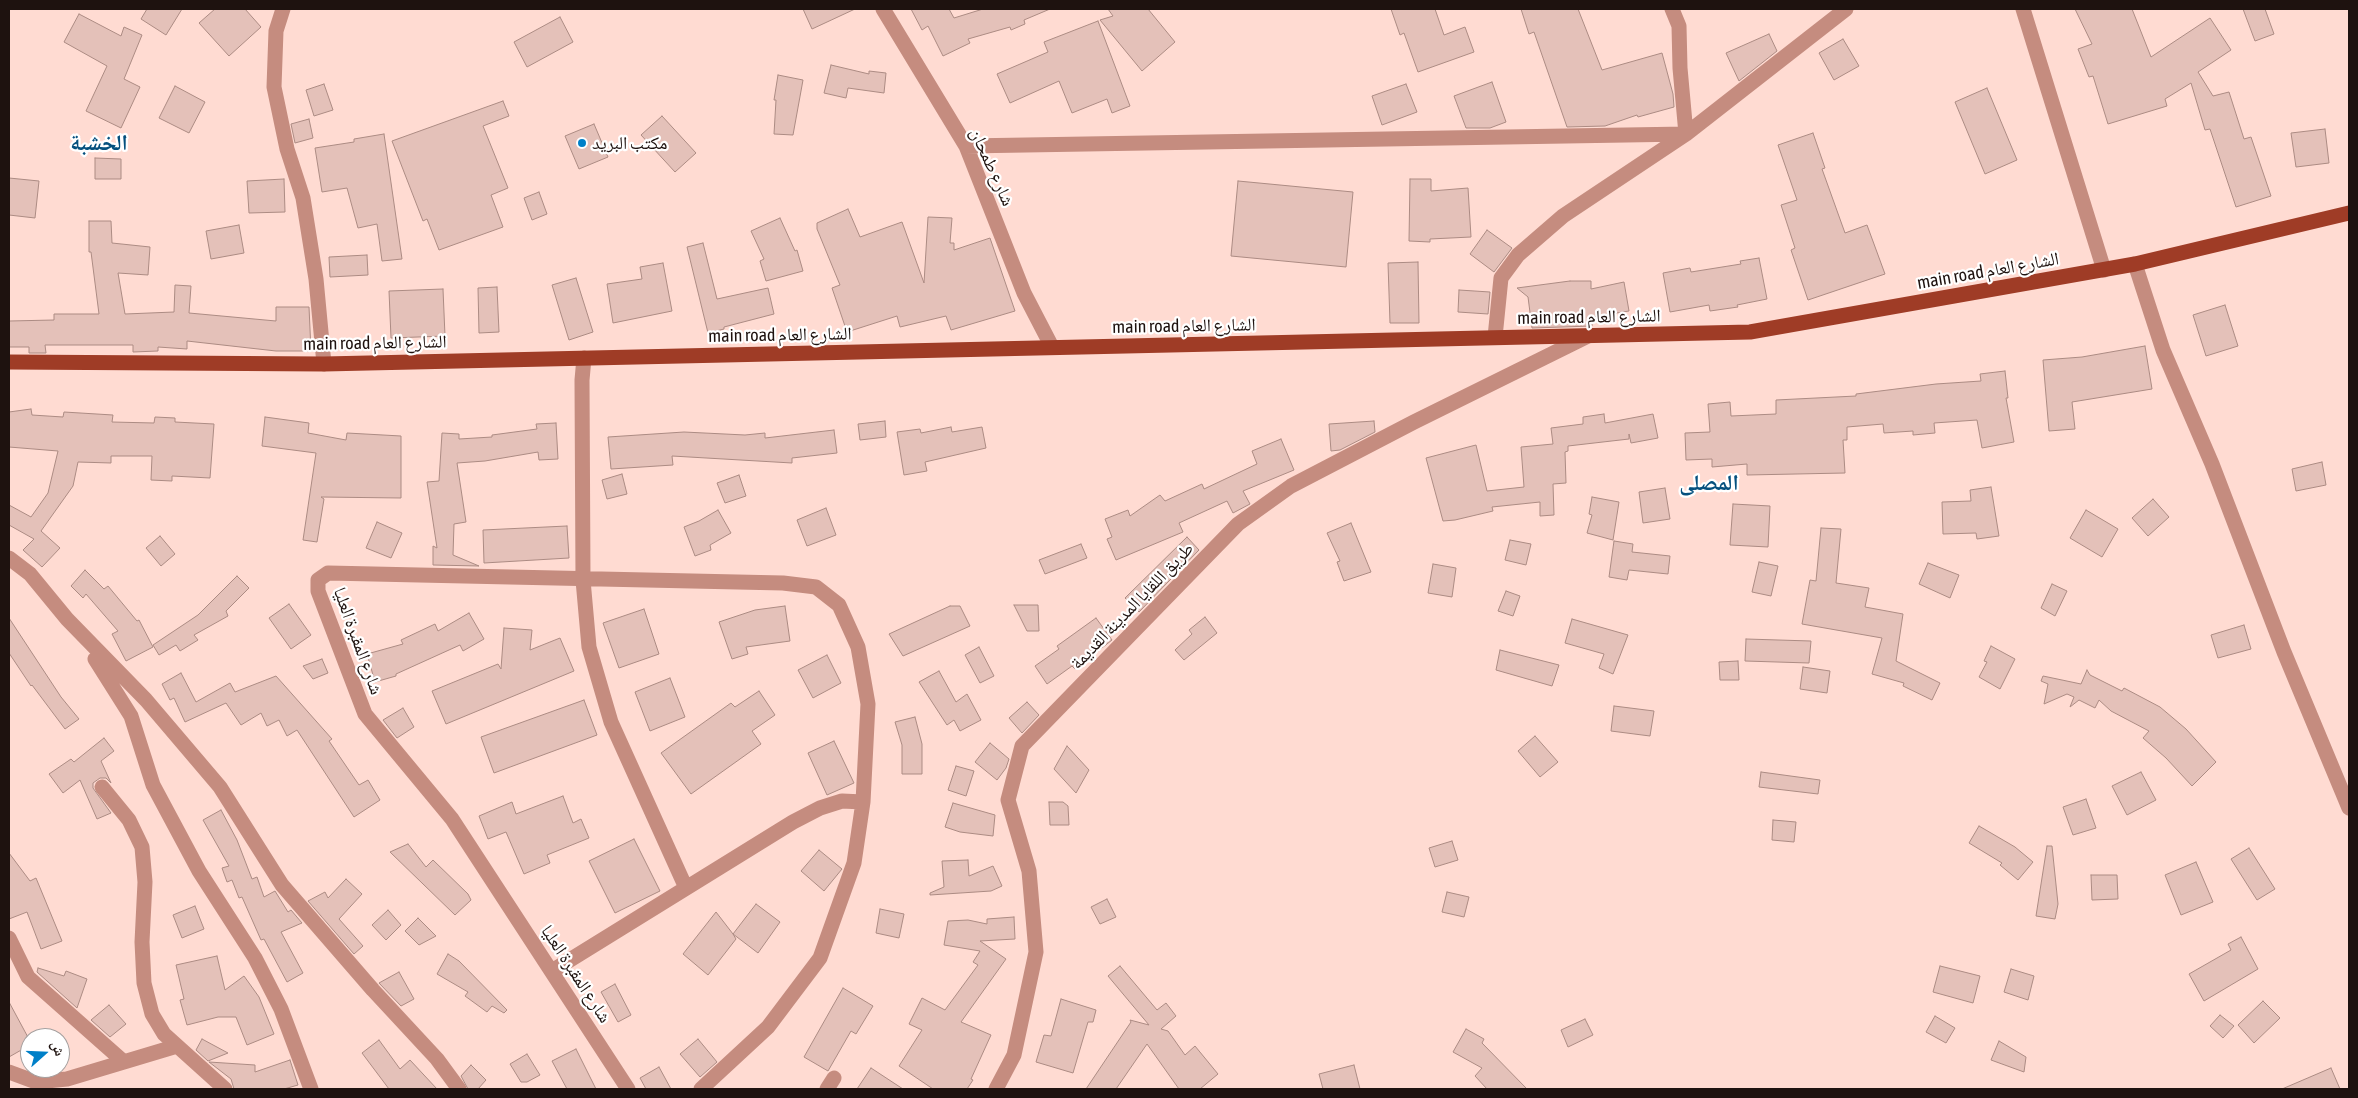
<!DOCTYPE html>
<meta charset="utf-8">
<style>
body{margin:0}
#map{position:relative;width:2358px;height:1098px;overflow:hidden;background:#ffdbd2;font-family:"Asap Condensed","Noto Naskh Arabic",sans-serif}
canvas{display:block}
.frame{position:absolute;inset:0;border:10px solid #1e120f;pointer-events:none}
.north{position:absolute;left:20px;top:1028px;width:50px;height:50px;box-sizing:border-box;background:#fff;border:1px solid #a5a09f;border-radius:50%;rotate:70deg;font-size:14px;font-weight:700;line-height:20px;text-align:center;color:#1e120f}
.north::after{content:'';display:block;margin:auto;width:18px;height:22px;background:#0080c8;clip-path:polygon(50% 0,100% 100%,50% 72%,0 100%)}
</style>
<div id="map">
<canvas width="2358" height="1098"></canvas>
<div class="frame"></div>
<div class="north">ش</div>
</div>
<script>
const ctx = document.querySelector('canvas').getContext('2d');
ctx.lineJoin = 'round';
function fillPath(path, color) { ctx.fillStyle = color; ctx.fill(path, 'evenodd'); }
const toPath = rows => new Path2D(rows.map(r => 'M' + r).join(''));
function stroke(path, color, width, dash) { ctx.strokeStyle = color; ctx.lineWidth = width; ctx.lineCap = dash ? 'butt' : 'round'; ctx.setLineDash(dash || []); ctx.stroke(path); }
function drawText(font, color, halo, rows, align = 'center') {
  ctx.font = font + ' "Asap Condensed","Noto Naskh Arabic",sans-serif'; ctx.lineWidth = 4.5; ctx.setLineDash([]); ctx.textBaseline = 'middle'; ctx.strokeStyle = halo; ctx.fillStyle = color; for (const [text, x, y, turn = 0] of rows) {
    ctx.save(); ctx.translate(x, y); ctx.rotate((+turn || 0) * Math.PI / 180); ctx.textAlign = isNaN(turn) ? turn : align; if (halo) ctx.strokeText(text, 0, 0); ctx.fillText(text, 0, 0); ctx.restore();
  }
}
const building = toPath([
 [147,9,182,9,166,35,141,19,147,9],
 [215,9,245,9,261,27,229,56,199,23,215,9],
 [803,9,855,9,812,29,803,9],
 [911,9,949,9,954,18,983,9,1050,9,1024,20,1025,24,1011,30,1010,27,968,39,970,43,943,56,928,26,922,30,911,9],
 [1108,9,1148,9,1175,42,1142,71,1100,20,1113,16,1108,9],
 [1391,9,1435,9,1444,35,1465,27,1474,52,1418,72,1404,33,1400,35,1391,9],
 [1521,9,1578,9,1602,70,1662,53,1673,94,1674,107,1638,117,1637,115,1605,126,1567,127,1534,32,1529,34,1521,9],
 [2075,9,2132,9,2151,57,2210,18,2231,50,2198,72,2213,96,2229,92,2244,139,2251,137,2271,196,2236,207,2210,129,2205,130,2191,83,2165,99,2167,106,2108,124,2093,76,2089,77,2078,49,2092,44,2075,9],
 [2243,9,2265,9,2274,34,2255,41,2243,9],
 [79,14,121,36,124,27,142,35,124,79,140,87,121,128,86,111,107,66,64,42,79,14],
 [560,17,573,42,527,67,514,42,560,17],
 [1098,21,1130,106,1112,113,1107,99,1072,113,1059,81,1010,103,997,74,1048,52,1044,42,1098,21],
 [1769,34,1777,51,1739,81,1726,53,1769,34],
 [1843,39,1859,66,1834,80,1819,53,1843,39],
 [831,65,869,74,869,71,886,73,884,93,848,88,846,98,824,93,831,65],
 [778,75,803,80,793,135,774,134,776,100,774,100,778,75],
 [1492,82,1506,122,1490,128,1466,128,1454,96,1492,82],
 [324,84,333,110,314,116,306,90,324,84],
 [1406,84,1417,112,1382,125,1372,96,1406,84],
 [175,86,205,102,189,133,159,118,175,86],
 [1987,88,2017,160,1985,174,1955,102,1987,88],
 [503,101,509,116,483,126,508,188,491,195,503,227,439,250,427,219,423,221,392,141,503,101],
 [662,116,696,153,675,172,641,135,662,116],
 [309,119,313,138,295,143,291,124,309,119],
 [594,124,608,157,579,169,565,136,594,124],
 [2325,129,2329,163,2296,167,2291,133,2325,129],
 [1813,133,1825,168,1822,169,1845,233,1867,225,1885,274,1808,300,1791,250,1795,248,1781,205,1797,200,1778,145,1813,133],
 [384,134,402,259,382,261,377,224,358,228,347,188,322,192,315,148,354,142,354,139,384,134],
 [95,158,121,159,121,179,95,179,95,158],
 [9,178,39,181,35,218,9,215,9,178],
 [284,179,285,212,249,213,247,181,284,179],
 [1410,179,1431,179,1431,191,1468,188,1471,237,1430,239,1430,242,1409,241,1410,179],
 [1238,181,1353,192,1346,267,1231,256,1238,181],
 [539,192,547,214,532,220,524,198,539,192],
 [848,209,860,237,902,222,924,283,928,217,952,218,950,243,954,243,954,250,990,238,1015,311,951,330,946,316,900,327,897,316,847,332,832,288,840,285,817,229,817,223,848,209],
 [780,218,795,251,797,250,803,271,766,281,760,261,764,259,751,231,780,218],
 [89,221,111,221,112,243,150,247,148,275,118,273,125,314,174,312,175,285,191,286,189,313,276,321,276,307,309,307,311,351,276,351,187,341,187,349,158,347,158,351,133,352,133,345,45,345,46,353,29,353,29,347,9,347,9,321,54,320,54,314,99,314,91,252,89,252,89,221],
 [239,225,244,253,211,259,206,231,239,225],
 [1487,230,1512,248,1494,272,1470,254,1487,230],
 [703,243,717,299,768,288,774,314,724,327,724,329,708,333,687,247,703,243],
 [367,255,368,275,330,277,329,257,367,255],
 [1759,258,1767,299,1737,305,1738,307,1710,311,1709,305,1670,312,1663,273,1690,268,1691,272,1741,264,1740,261,1759,258],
 [1418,262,1419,323,1390,323,1388,263,1418,262],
 [663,263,672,311,613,323,607,284,642,279,640,267,663,263],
 [576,278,593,332,569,340,552,285,576,278],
 [1570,281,1591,281,1591,289,1624,282,1629,311,1592,317,1592,326,1532,328,1528,297,1517,288,1570,281],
 [497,287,499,332,479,333,478,288,497,287],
 [443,289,445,336,391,338,389,291,443,289],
 [1459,290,1490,292,1488,314,1458,312,1459,290],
 [2225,305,2238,346,2206,356,2193,315,2225,305],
 [2145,346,2152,389,2072,402,2075,429,2049,431,2043,360,2082,357,2145,346],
 [2005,371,2008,398,2006,398,2014,442,1982,448,1977,420,1934,423,1935,433,1913,435,1913,431,1884,433,1883,424,1847,427,1847,440,1843,440,1845,473,1747,475,1747,464,1712,467,1712,459,1686,460,1685,433,1710,432,1708,404,1730,402,1731,416,1776,414,1776,400,1856,396,1856,394,1936,384,1981,381,1980,374,2005,371],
 [31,409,32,415,63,417,64,412,113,415,112,422,154,423,155,417,175,418,175,422,214,424,210,478,172,476,172,481,151,480,152,456,111,456,111,463,78,462,73,486,41,531,60,548,42,567,23,550,34,539,9,525,9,505,31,517,48,493,58,451,9,447,9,412,31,409],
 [1604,414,1605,423,1653,414,1658,438,1631,443,1629,434,1629,439,1568,446,1568,451,1565,452,1566,483,1553,484,1554,515,1540,516,1540,502,1492,507,1493,511,1455,520,1443,521,1426,458,1476,445,1487,491,1524,487,1521,447,1553,444,1551,428,1583,424,1583,417,1604,414],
 [265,417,309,423,308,433,346,440,347,433,401,436,401,498,321,497,324,499,317,542,303,540,316,453,262,446,265,417],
 [885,421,886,437,860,440,858,424,885,421],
 [1374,421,1375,432,1340,450,1331,451,1329,424,1374,421],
 [556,423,558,459,539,460,538,452,485,461,457,463,466,522,454,524,453,555,479,566,433,565,433,546,437,548,427,482,439,481,442,433,459,434,459,439,492,437,492,435,537,429,536,424,556,423],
 [951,427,952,432,982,427,986,448,925,462,927,471,904,475,897,432,920,429,921,433,951,427],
 [834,430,837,453,792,458,792,463,672,456,673,465,611,469,608,437,684,432,745,435,765,433,765,438,834,430],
 [1281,439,1294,470,1243,491,1250,504,1233,513,1227,501,1179,523,1183,532,1116,560,1107,539,1112,537,1105,519,1128,510,1130,516,1160,495,1165,501,1202,484,1204,489,1257,464,1252,451,1281,439],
 [2322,462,2326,485,2296,491,2292,469,2322,462],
 [622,474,627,494,607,499,602,480,622,474],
 [739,475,746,496,725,503,717,483,739,475],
 [1991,487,1999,536,1977,539,1976,533,1943,534,1942,502,1971,501,1970,490,1991,487],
 [1665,488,1670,519,1643,523,1639,492,1665,488],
 [1592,497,1619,502,1613,540,1587,533,1592,515,1589,514,1592,497],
 [2153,499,2169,517,2148,536,2132,518,2153,499],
 [1733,504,1770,506,1768,547,1730,545,1733,504],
 [826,508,836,535,807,546,797,520,826,508],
 [718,510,731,533,710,545,711,550,695,556,684,527,699,521,718,510],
 [2086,510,2118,529,2102,557,2070,538,2086,510],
 [377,522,402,533,391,558,366,548,377,522],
 [1351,523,1371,572,1344,581,1337,562,1340,561,1327,533,1351,523],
 [567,526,569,558,484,563,483,530,567,526],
 [1821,528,1841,529,1836,583,1869,588,1865,607,1903,614,1896,661,1940,683,1932,700,1903,686,1904,683,1872,674,1882,638,1802,624,1810,580,1816,581,1821,528],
 [160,536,175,554,161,566,146,548,160,536],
 [1187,537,1199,550,1139,612,1125,598,1187,537],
 [1510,540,1531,544,1526,565,1505,560,1510,540],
 [1614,541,1633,544,1632,552,1670,556,1668,574,1629,570,1627,580,1609,577,1614,541],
 [1081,544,1087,558,1045,574,1039,560,1081,544],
 [1759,562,1778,566,1771,596,1752,592,1759,562],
 [1928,563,1959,575,1950,598,1919,584,1928,563],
 [1433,564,1456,568,1452,597,1428,593,1433,564],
 [85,570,104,589,108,586,137,621,139,620,153,647,126,661,112,634,118,631,86,594,83,598,71,586,85,570],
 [237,576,249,588,226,611,228,616,194,635,198,640,180,651,176,645,159,655,153,645,198,615,237,576],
 [2052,584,2067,591,2055,616,2041,608,2052,584],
 [1506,591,1520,596,1513,616,1498,611,1506,591],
 [289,604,311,635,291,649,269,618,289,604],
 [1014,605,1038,605,1039,631,1027,631,1014,605],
 [785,606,790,641,746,647,748,654,732,659,719,622,755,610,785,606],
 [950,606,960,606,970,626,903,656,889,634,950,606],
 [644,609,659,654,619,668,603,623,644,609],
 [469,613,484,639,463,651,460,645,396,674,396,676,375,682,367,654,403,644,401,640,435,624,438,631,469,613],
 [1205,617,1217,633,1184,660,1175,650,1192,634,1189,630,1205,617],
 [9,618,61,697,79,719,65,729,32,685,31,686,9,653,9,618],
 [1096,618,1112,640,1075,669,1072,666,1047,684,1035,666,1059,649,1057,646,1096,618],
 [1572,619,1628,635,1613,674,1599,668,1604,654,1565,643,1572,619],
 [2244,625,2251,649,2218,658,2211,635,2244,625],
 [504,628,532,630,530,650,560,638,574,671,446,724,432,691,498,664,501,669,504,628],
 [1746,639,1811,641,1809,663,1745,661,1746,639],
 [1991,646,2015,659,2000,689,1979,677,1987,662,1984,661,1991,646],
 [979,647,994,676,980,683,965,655,979,647],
 [1500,650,1559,665,1552,686,1496,670,1500,650],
 [827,655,841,683,813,698,798,670,827,655],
 [322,659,328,673,313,679,303,666,322,659],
 [1738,661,1739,680,1720,680,1719,662,1738,661],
 [1803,667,1830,671,1827,693,1800,689,1803,667],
 [2087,670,2090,675,2122,691,2124,688,2160,707,2186,729,2216,762,2192,786,2166,758,2143,738,2149,731,2111,711,2099,700,2095,708,2079,700,2070,707,2074,697,2067,694,2044,704,2048,684,2041,681,2043,676,2081,684,2087,670],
 [939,671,956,702,967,694,981,720,960,731,954,720,947,725,919,682,939,671],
 [181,673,196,702,230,683,235,692,276,676,332,739,329,741,359,785,368,780,380,800,354,817,297,730,287,736,279,720,267,726,261,713,241,725,226,703,185,722,174,698,170,700,162,684,181,673],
 [670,678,685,717,650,731,635,692,670,678],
 [759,691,775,715,752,731,761,744,691,794,661,753,731,703,735,707,759,691],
 [584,700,597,735,494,773,481,737,584,700],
 [1027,702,1039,715,1022,733,1009,718,1027,702],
 [1614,706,1654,711,1650,736,1611,731,1614,706],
 [403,708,414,727,397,738,383,720,403,708],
 [915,717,922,744,922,774,902,774,902,745,895,722,915,717],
 [1535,736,1558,762,1540,777,1518,751,1535,736],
 [104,738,114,751,101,761,111,783,106,778,100,778,93,783,93,788,111,813,97,819,80,780,63,793,49,774,71,759,74,762,104,738],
 [834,741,854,783,827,795,808,753,834,741],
 [990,743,1009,759,1006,768,997,780,975,762,990,743],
 [1067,746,1089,770,1076,793,1054,769,1067,746],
 [956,766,974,771,966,796,948,790,956,766],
 [1761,772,1820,780,1818,794,1759,787,1761,772],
 [2141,772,2156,800,2127,815,2112,786,2141,772],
 [563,796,573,823,581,819,589,838,547,855,550,863,524,874,506,832,488,839,479,816,512,802,516,814,563,796],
 [2086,799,2096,828,2073,835,2063,807,2086,799],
 [1049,802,1063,802,1068,806,1069,825,1050,825,1049,802],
 [953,803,995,815,993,836,960,832,945,827,953,803],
 [221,810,237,840,252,879,257,877,264,897,275,891,288,912,291,910,302,923,281,932,303,973,287,982,264,939,261,940,242,897,239,898,232,880,227,882,222,868,229,866,203,820,221,810],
 [1773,820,1796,822,1794,842,1772,840,1773,820],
 [1979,826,2015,847,2033,862,2018,880,2000,865,2002,863,1969,843,1979,826],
 [634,839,660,891,615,913,589,861,634,839],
 [1452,841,1458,860,1435,867,1429,848,1452,841],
 [408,844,426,867,433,860,468,894,471,900,455,915,390,852,408,844],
 [2047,846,2052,846,2058,904,2055,919,2036,916,2047,846],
 [2249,848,2275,889,2257,900,2231,859,2249,848],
 [819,850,842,869,824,891,801,871,819,850],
 [9,853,30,881,36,878,62,941,41,949,27,912,9,919,9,853],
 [968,860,969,876,993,866,1002,886,991,891,930,895,930,893,944,887,942,861,968,860],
 [2196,862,2213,902,2181,915,2165,875,2196,862],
 [2091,875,2117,875,2118,899,2092,900,2091,875],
 [346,879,362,894,339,919,363,946,354,954,308,901,325,892,328,898,346,879],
 [1447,892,1469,897,1464,917,1442,912,1447,892],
 [1107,899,1116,917,1100,924,1091,907,1107,899],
 [756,904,780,922,758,953,733,934,736,939,708,975,683,954,716,912,733,934,756,904],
 [195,906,204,929,182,938,173,915,195,906],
 [880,909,904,914,899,938,876,933,880,909],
 [388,910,401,925,386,940,372,925,388,910],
 [1014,917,1015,939,980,941,1006,959,961,1022,991,1035,971,1079,973,1080,967,1089,933,1089,899,1066,922,1030,909,1024,922,998,945,1010,978,965,973,962,980,951,944,945,948,921,968,920,987,924,987,919,1014,917],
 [418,918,436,936,419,945,405,931,418,918],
 [2241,937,2258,969,2204,1001,2189,974,2231,950,2228,944,2241,937],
 [448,954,459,961,507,1010,504,1013,492,1006,487,1012,465,996,468,992,437,974,448,954],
 [217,956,225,990,244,976,259,997,274,1034,247,1045,236,1017,218,1017,187,1025,180,1000,184,999,176,965,217,956],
 [1120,966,1157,1010,1166,1003,1176,1016,1161,1029,1168,1031,1185,1055,1195,1046,1218,1074,1200,1089,1179,1089,1147,1044,1116,1089,1086,1089,1131,1022,1130,1020,1149,1025,1108,976,1120,966],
 [1940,966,1980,976,1973,1003,1933,992,1940,966],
 [38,968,64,976,66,971,87,979,77,1008,37,972,38,968],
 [2011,969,2034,976,2028,1000,2004,992,2011,969],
 [399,972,414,999,401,1006,379,983,399,972],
 [615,984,631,1015,618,1022,601,992,615,984],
 [843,988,873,1006,856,1034,851,1031,828,1071,804,1057,843,988],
 [1061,999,1096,1010,1093,1022,1088,1022,1073,1073,1036,1062,1044,1035,1051,1036,1061,999],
 [2263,1001,2280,1018,2254,1043,2238,1025,2263,1001],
 [9,1002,30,1041,30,1045,9,1057,9,1002],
 [109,1005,126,1024,110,1037,91,1020,109,1005],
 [2220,1015,2234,1026,2223,1038,2210,1026,2220,1015],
 [1935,1016,1955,1028,1946,1043,1926,1032,1935,1016],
 [1585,1019,1593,1035,1568,1047,1561,1030,1585,1019],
 [1466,1029,1484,1039,1482,1043,1527,1089,1487,1089,1475,1076,1482,1068,1453,1052,1466,1029],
 [202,1039,228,1053,208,1061,196,1050,202,1039],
 [698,1039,717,1062,700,1077,680,1054,698,1039],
 [379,1040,400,1069,410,1060,437,1089,389,1089,362,1053,379,1040],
 [1999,1041,2026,1057,2024,1072,1991,1060,1999,1041],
 [576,1049,596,1089,567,1089,552,1061,576,1049],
 [527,1054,540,1075,527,1082,521,1082,510,1064,527,1054],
 [290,1060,298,1085,284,1089,234,1089,231,1079,209,1062,255,1065,255,1072,290,1060],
 [471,1065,486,1080,478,1089,468,1089,461,1076,471,1065],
 [1354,1065,1360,1089,1323,1089,1319,1074,1354,1065],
 [659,1067,671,1089,646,1089,640,1078,659,1067],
 [871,1068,903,1089,857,1089,871,1068],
 [2331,1068,2340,1089,2282,1089,2331,1068]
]);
fillPath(building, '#e4c1b9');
stroke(building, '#ac8b83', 1);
stroke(toPath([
 [283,9,276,31,274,87,287,149,303,198,316,279,324,364],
 [883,9,966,146,1024,293,1052,347],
 [2023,9,2104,270],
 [966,146,1686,134,1680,68,1679,26,1672,9],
 [2135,264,2163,350,2212,464,2284,652,2349,808],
 [1495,337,1501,278,1518,255,1563,216,1686,134,1846,9],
 [584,358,582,380,583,580,589,647,611,722,686,888],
 [9,558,30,574,67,619,146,700,220,787,282,885,373,990,437,1059,459,1089],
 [95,659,131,716,153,785,199,871,255,958,281,1009,311,1089],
 [102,787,129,820,142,847,145,882,142,942,144,983,152,1014,164,1034,225,1089],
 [9,938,28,977,124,1062],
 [552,971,793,822,820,808,842,801,863,802],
 [9,1072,36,1082,67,1079,177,1046],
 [628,1089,452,819,365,714,318,591,318,580,328,573,783,583,816,587,839,605,858,647,868,704,863,802,854,863,820,958,768,1027,701,1089],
 [827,1089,834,1078],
 [996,1089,1014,1055,1036,952,1029,871,1008,800,1022,746,1238,524,1291,486,1414,422,1590,335]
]), '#c58c7f', 15);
stroke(toPath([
 [9,362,324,364,1750,332,2135,264,2349,213]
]), '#9f3c26', 15);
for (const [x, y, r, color] of [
 [582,143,5,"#0080c8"]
]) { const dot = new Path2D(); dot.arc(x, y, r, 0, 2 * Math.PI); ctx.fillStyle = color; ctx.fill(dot); stroke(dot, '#fff', 2); }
drawText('18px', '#1e120f', '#fff', [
 ["مكتب البريد",592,143]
], 'left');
drawText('18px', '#1e120f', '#fff', [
 ["شارع طمحان",992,167,66],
 ["main road الشارع العام",1988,271,-10],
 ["main road الشارع العام",1589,317,-1],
 ["main road الشارع العام",1184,326,-1],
 ["main road الشارع العام",780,335,-1],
 ["main road الشارع العام",375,343,-1],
 ["طريق اللقايا المدينة القديمة",1132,606,-46],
 ["شارع المقبرة العليا",358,641,70],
 ["شارع المقبرة العليا",576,974,57]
]);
drawText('bold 22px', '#05507e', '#fff', [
 ["الخشبة",99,143],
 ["المصلى",1709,483]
]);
</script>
